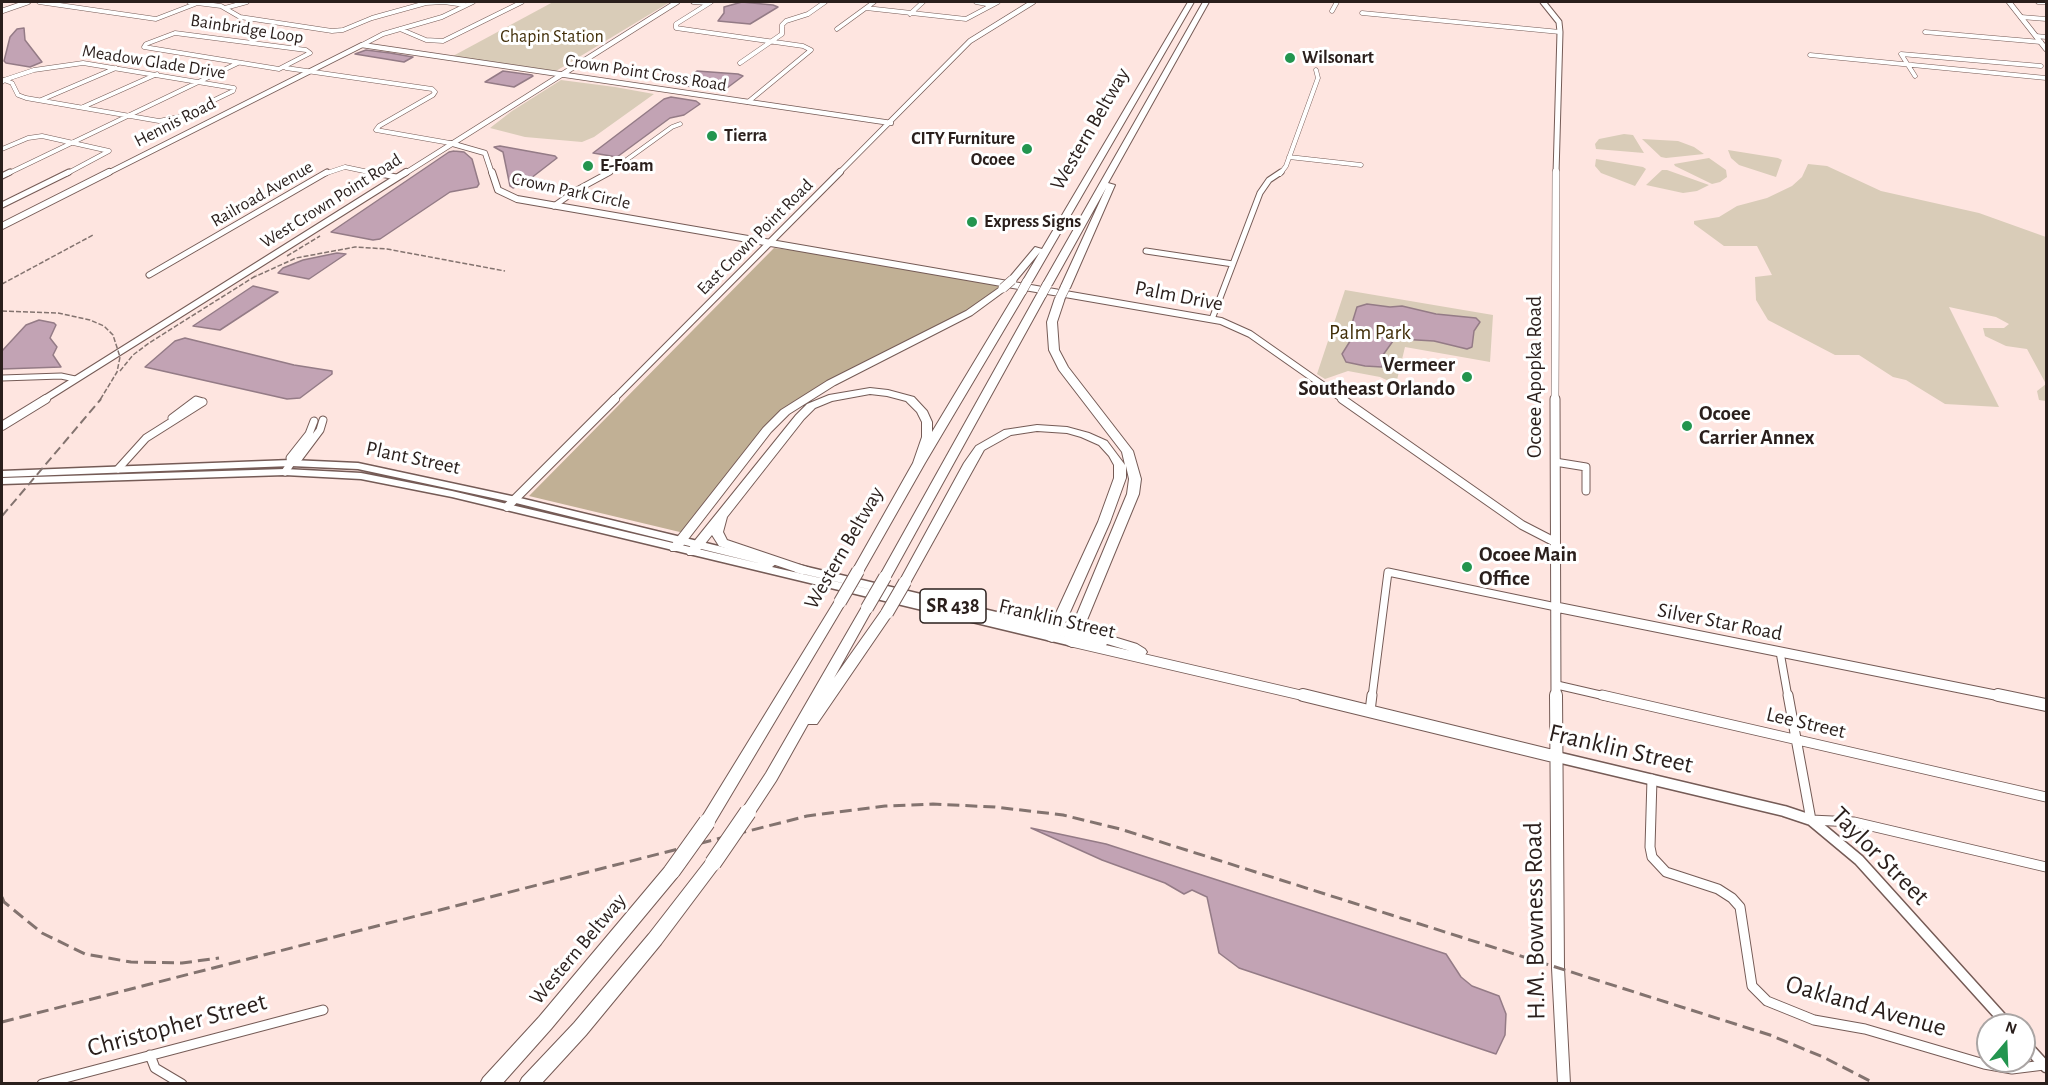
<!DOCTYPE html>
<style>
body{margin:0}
#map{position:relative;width:2048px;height:1085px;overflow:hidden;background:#fee5e0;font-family:"Alegreya Sans",sans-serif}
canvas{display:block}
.frame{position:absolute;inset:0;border:3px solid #2a1f1c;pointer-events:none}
.north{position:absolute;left:1976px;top:1013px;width:60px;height:60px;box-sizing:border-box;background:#fff;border:2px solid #aaa5a4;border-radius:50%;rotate:19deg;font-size:16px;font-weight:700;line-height:24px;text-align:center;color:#2a1f1c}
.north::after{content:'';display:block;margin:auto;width:21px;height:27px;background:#23954f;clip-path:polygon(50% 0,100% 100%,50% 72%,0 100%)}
</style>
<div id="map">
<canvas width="2048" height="1085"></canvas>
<div class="frame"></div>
<div class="north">N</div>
</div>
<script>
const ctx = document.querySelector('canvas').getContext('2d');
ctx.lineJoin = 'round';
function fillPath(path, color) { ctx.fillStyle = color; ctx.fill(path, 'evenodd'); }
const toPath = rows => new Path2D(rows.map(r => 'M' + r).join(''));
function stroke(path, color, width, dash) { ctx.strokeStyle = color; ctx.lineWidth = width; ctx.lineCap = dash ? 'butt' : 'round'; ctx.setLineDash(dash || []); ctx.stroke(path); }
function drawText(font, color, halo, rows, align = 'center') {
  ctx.font = font + ' "Alegreya Sans",sans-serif'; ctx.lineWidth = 6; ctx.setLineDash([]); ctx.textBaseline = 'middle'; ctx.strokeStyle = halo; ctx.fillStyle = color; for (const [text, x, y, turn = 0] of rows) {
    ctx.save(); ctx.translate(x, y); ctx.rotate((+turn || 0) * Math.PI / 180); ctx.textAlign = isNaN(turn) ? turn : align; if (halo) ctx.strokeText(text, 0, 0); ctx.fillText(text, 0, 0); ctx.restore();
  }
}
fillPath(toPath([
 [553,2,670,2,556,71,453,56],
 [561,80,615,87,654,94,594,137,582,142,525,137,490,128,512,111],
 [1624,134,1633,135,1644,153,1596,149,1595,144,1599,139],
 [1642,139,1678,141,1694,147,1704,154,1666,158,1661,157],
 [1728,150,1778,158,1782,160,1776,177,1739,165,1731,158],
 [1709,158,1726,170,1727,177,1720,182,1712,184,1675,166,1674,164],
 [1596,159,1643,167,1646,169,1635,186,1601,173,1595,166],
 [1808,164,1827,166,1881,191,1979,213,2046,237,2046,401,2039,400,2037,391,2046,384,2027,349,2006,346,1985,336,1983,328,2004,328,2009,324,1996,317,1949,307,1999,407,1945,404,1906,380,1893,377,1859,355,1835,355,1768,320,1756,300,1755,277,1772,275,1757,246,1724,246,1694,224,1694,221,1719,217,1737,206,1767,198,1792,186,1802,177],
 [1662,170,1667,170,1709,185,1697,191,1683,193,1646,185],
 [1345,290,1493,315,1490,362,1405,347,1397,380,1393,383,1380,377,1348,371,1325,379,1317,374]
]), '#d9ccb8');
fillPath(toPath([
 [774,248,848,257,1008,283,969,313,809,395,767,430,684,533,529,496]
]), '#c1b095');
const water = toPath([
 [742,2,773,5,778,7,750,24,718,21,724,13,724,7,742,2],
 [24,28,25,40,42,62,30,67,6,63,4,61,10,37,17,29,24,28],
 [366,50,390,53,413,57,404,62,355,54,366,50],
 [503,71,532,75,533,76,514,87,485,82,503,71],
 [697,71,738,74,743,76,723,91,679,85,697,71],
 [671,97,696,101,700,104,684,115,670,118,617,157,593,153,664,99,671,97],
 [500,146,555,156,557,158,526,182,513,188,510,186,503,152,494,147,500,146],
 [454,151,464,152,472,159,479,184,477,187,450,192,380,239,373,240,331,232,449,152,454,151],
 [337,253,346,254,309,279,278,273,283,268,303,260,337,253],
 [253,286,278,292,220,330,193,326,253,286],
 [1367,304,1390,307,1402,306,1436,314,1476,318,1480,322,1474,331,1472,347,1467,349,1434,341,1400,339,1393,341,1383,355,1382,367,1365,366,1346,362,1342,354,1352,338,1353,320,1357,307,1367,304],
 [39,320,54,323,56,325,50,338,57,347,53,355,61,367,2,369,2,351,26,325,39,320],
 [185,338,294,365,332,371,332,374,300,398,287,399,145,367,175,341,185,338],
 [1031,828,1106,844,1446,954,1461,977,1472,986,1499,996,1506,1014,1505,1035,1496,1054,1239,968,1219,953,1207,897,1192,890,1184,894,1165,883,1102,860,1031,828]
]);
fillPath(water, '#c2a3b4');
stroke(water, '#947b86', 1.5);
const minorFar3 = toPath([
 [39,2,156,19,195,4],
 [189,2,221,6,240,17,332,31,343,30,372,18,426,3,444,2,465,5],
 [693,2,708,3],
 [711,2,676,24,676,28,803,46,811,50,748,102],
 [976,2,992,5],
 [2038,2,2046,2],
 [225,8,247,2],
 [866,8,966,19,998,2],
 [1332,11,1337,2],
 [1362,13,1560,32],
 [910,14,923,2],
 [2021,17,2046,19],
 [400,29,426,40,443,41,522,2],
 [837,29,874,2],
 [1925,32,2041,42],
 [175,33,306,50,310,53,279,69,144,47,146,44,175,33],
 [2036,36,2046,37],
 [362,45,383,34,442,17,473,2],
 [1810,55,2046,78],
 [83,63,234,88,233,91,179,117,159,121,26,98,18,95,12,83,4,80,34,70,83,63],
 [740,63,782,34,782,25,786,21,808,14,825,2],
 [286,68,432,89,435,92,433,95,379,126,376,130,450,143],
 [1915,76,1901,54,2041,66],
 [2,82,4,80],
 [41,100,116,68],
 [83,107,157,74],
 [2,149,28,138,42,136,109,151,66,174],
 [1289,157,1361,165],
 [7,174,238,63],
 [324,174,345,167,378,174],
 [607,174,672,127,680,124],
 [1280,174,1286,166,1318,78,1316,70]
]);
const minorFar2 = toPath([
 [371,172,396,177],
 [2,176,10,172],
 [2,205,69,172],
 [554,206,575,191,610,172],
 [1146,251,1233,264],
 [149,275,327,172],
 [1212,319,1260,193,1269,180,1281,172],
 [2,378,61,376,75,379]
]);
const minorFar1 = toPath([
 [172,418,196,400,203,402],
 [1555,462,1586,467,1586,491],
 [291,463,299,458,320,430,323,420],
 [118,469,146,438,203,402],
 [285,472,291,463,290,458,309,434,314,421],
 [1780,652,1788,697],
 [1557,685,1609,697],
 [1372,697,1388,572,1556,607]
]);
const minor = toPath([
 [1602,695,2046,797],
 [1788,695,1811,820,1854,822,2046,867],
 [1370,711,1372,695],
 [1652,779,1650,847,1652,857,1666,872,1718,889,1732,898,1740,907,1752,986,1767,1001,1814,1020,1865,1029,1984,1064,2012,1069,2044,1065],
 [150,1055,155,1068,182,1084],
 [42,1084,323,1010]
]);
const tertiaryFar3 = toPath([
 [2009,2,2046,49],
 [2,11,28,2],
 [450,143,485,153,492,174],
 [106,174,362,45,891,123],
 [404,174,677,2],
 [838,174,970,41,1033,2]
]);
const tertiaryFar2 = toPath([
 [492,172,498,190,517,199,1221,321,1250,334,1344,400],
 [2,226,109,172],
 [43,400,406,172],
 [613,400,840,172]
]);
const tertiaryFar1 = toPath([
 [1342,399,1522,525,1555,542],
 [2,426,46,399],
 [507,507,615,399]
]);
const tertiary = toPath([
 [1557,757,1784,811,1811,820,1859,860,2008,1025],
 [2024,1043,2046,1067]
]);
const secondaryFar3 = toPath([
 [1543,2,1559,22,1560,32,1556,174]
]);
const secondaryFar2 = toPath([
 [1555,400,1556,172]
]);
const secondaryFar1 = toPath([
 [1555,399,1556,697],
 [1556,607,2005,697],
 [1055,630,1103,642],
 [1072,642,1309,697]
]);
const secondary = toPath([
 [1303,695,1557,757],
 [1556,695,1558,968,1564,1084],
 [1998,695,2046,705]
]);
const primary = toPath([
 [291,460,358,463,516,497,776,560,777,563,772,567,890,594,795,572,794,569,799,565,1055,626,1059,627,1061,630,1056,634,1076,639,1078,642,1076,645,1072,646,452,497,361,479,285,475,2,484,2,478,285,469,361,473,452,491,762,564,516,503,358,469,291,466,2,477,2,471,291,460]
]);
const motorway = toPath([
 [1188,2,1194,2,1032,282,1027,285,1022,282,1040,252,1015,282,1009,282,1009,278,1035,247,1042,249,1188,2],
 [1203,2,1209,2,1108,183,1115,185,1070,288,1065,291,1060,288,1106,188,1052,285,1047,288,1044,287,1042,285,1203,2],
 [1003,285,1008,288,1006,290,972,315,835,385,789,414,771,432,679,551,671,551,669,548,671,545,763,428,781,410,827,381,966,311,1003,285],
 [1022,288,1027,291,925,463,862,574,854,574,852,571,913,463,922,437,922,422,917,412,906,401,887,396,870,394,832,401,815,408,804,419,727,517,723,532,727,540,810,568,812,571,810,574,802,574,719,546,712,535,696,555,688,555,686,552,688,549,796,415,807,404,829,395,870,388,888,390,914,397,927,411,932,422,932,432,1017,291,1022,288],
 [1042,291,1047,294,891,577,885,581,881,580,879,577,1037,294,1042,291],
 [1060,295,1065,298,1057,322,1059,350,1068,367,1133,451,1141,479,1139,494,1087,620,1091,630,1137,644,1145,649,1147,652,1145,655,1140,657,1127,650,1081,636,1077,645,1072,647,1067,645,1065,642,1075,620,1074,618,1077,614,1127,494,1129,479,1126,466,1126,478,1110,522,1059,637,1057,640,1052,642,1047,640,1045,637,1098,522,1114,478,1114,465,1109,456,1099,445,1081,437,1067,433,1037,431,1011,435,984,450,909,585,901,585,899,582,964,463,976,446,1004,430,1037,425,1067,427,1089,433,1107,441,1125,465,1122,452,1059,370,1049,350,1047,322,1055,298,1060,295],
 [840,597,844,599,846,602,712,827,707,828,702,827,699,822,702,817,836,599,840,597],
 [867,603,871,605,873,608,834,678,882,610,892,610,893,613,817,724,808,724,776,781,753,816,748,818,743,816,741,812,743,808,766,773,863,605,867,603],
 [713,856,718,858,721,863,718,868,661,944,586,1035,541,1084,519,1084,522,1078,574,1023,649,934,708,858,713,856],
 [672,864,678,866,680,871,678,876,551,1029,502,1084,480,1084,483,1078,539,1017,666,866,672,864]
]);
stroke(minorFar3, '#755b56', 5);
stroke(minorFar2, '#755b56', 7);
stroke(minorFar1, '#755b56', 9);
stroke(minor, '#755b56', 11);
stroke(tertiaryFar3, '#755b56', 6);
stroke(tertiaryFar2, '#755b56', 8);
stroke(tertiaryFar1, '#755b56', 10);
stroke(tertiary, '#755b56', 13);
stroke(secondaryFar3, '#755b56', 7);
stroke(secondaryFar2, '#755b56', 8);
stroke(secondaryFar1, '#755b56', 11);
stroke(secondary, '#755b56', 14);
stroke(primary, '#755b56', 3);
stroke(motorway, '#755b56', 2);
stroke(minorFar3, '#fff', 4);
stroke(minorFar2, '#fff', 5);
stroke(minorFar1, '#fff', 7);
stroke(minor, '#fff', 9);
stroke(tertiaryFar3, '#fff', 4.5);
stroke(tertiaryFar2, '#fff', 6);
stroke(tertiaryFar1, '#fff', 8);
stroke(tertiary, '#fff', 10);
stroke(secondaryFar3, '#fff', 5);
stroke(secondaryFar2, '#fff', 7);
stroke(secondaryFar1, '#fff', 9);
stroke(secondary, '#fff', 12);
fillPath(primary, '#fff');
fillPath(motorway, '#fff');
stroke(toPath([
 [287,256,320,236],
 [252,278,296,258,355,247,387,249,505,271],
 [2,284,93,235],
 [2,311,58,313,90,320,104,326,113,335,120,357,117,372,100,400],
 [120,371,133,355,149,343,257,275]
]), '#83736f', 1.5, [5, 2]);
stroke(toPath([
 [2,516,101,399]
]), '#83736f', 2, [9, 4.5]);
stroke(toPath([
 [2,897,4,902,42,933,85,954,131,962,182,963,219,958],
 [2,1022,807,816,885,806,933,804,995,807,1063,815,1120,829,1770,1035,1823,1057,1876,1084]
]), '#83736f', 3, [12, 6]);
const motorwayBridgeFar2 = toPath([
 [1003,288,1012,280],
 [1022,291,1027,282],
 [1042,294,1047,285],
 [1060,298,1065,288]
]);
const motorwayBridgeFar1 = toPath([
 [840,602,858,571],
 [867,608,885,577],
 [887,613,905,582]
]);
const motorwayBridge = toPath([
 [713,863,748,812],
 [672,871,707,822]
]);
stroke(motorwayBridgeFar2, '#755b56', 10, []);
stroke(motorwayBridgeFar1, '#755b56', 14, []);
stroke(motorwayBridge, '#755b56', 18, []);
stroke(motorwayBridgeFar2, '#fff', 9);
stroke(motorwayBridgeFar1, '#fff', 12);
stroke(motorwayBridge, '#fff', 16);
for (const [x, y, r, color] of [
 [1290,58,6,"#23954f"],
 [712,136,6,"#23954f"],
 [1027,149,6,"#23954f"],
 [588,166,6,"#23954f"],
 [972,222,6,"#23954f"],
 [1467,377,6,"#23954f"],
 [1687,426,6,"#23954f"],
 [1467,567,6,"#23954f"]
]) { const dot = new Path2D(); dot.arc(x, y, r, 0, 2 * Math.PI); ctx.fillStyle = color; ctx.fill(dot); stroke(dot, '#fff', 2); }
drawText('18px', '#2a1f1c', '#fff', [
 ["Bainbridge Loop",247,29,9],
 ["Meadow Glade Drive",154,62,9],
 ["Crown Point Cross Road",646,73,9],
 ["Hennis Road",175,122,-27],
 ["Crown Park Circle",571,191,12],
 ["Railroad Avenue",262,194,-30],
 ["West Crown Point Road",331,201,-32],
 ["East Crown Point Road",755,237,-45]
]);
drawText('18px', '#422f0a', '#fff', [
 ["Chapin Station",552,37]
]);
drawText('bold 18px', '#2a1f1c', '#fff', [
 ["Wilsonart",1302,58],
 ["Tierra",724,136],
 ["CITY Furniture",1015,139,"right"],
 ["Ocoee",1015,160,"right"],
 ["E-Foam",600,166],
 ["Express Signs",984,222]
], 'left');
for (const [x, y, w] of [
 [953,606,66]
]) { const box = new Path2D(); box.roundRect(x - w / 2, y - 17, w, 34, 4.5); ctx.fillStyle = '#fff'; ctx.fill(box); stroke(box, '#2a1f1c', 1.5); }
drawText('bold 20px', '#2a1f1c', null, [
 ["SR 438",953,606]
]);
drawText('21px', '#2a1f1c', '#fff', [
 ["Western Beltway",1090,129,-60],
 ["Palm Drive",1179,296,11],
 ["Ocoee Apopka Road",1535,377,-90],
 ["Plant Street",413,458,12],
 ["Western Beltway",844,548,-60],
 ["Franklin Street",1057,619,13],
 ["Silver Star Road",1720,622,11],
 ["Lee Street",1806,723,13],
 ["Western Beltway",578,949,-50]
]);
drawText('21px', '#422f0a', '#fff', [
 ["Palm Park",1370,333]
]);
drawText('bold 21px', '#2a1f1c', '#fff', [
 ["Vermeer",1455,365,"right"],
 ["Southeast Orlando",1455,389,"right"],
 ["Ocoee",1699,414],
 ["Carrier Annex",1699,438],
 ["Ocoee Main",1479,555],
 ["Office",1479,579]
], 'left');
drawText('26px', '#2a1f1c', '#fff', [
 ["Franklin Street",1621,749,13],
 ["Taylor Street",1880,856,45],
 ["H.M. Bowness Road",1535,921,-91],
 ["Oakland Avenue",1866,1006,16],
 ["Christopher Street",177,1025,-15]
]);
</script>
